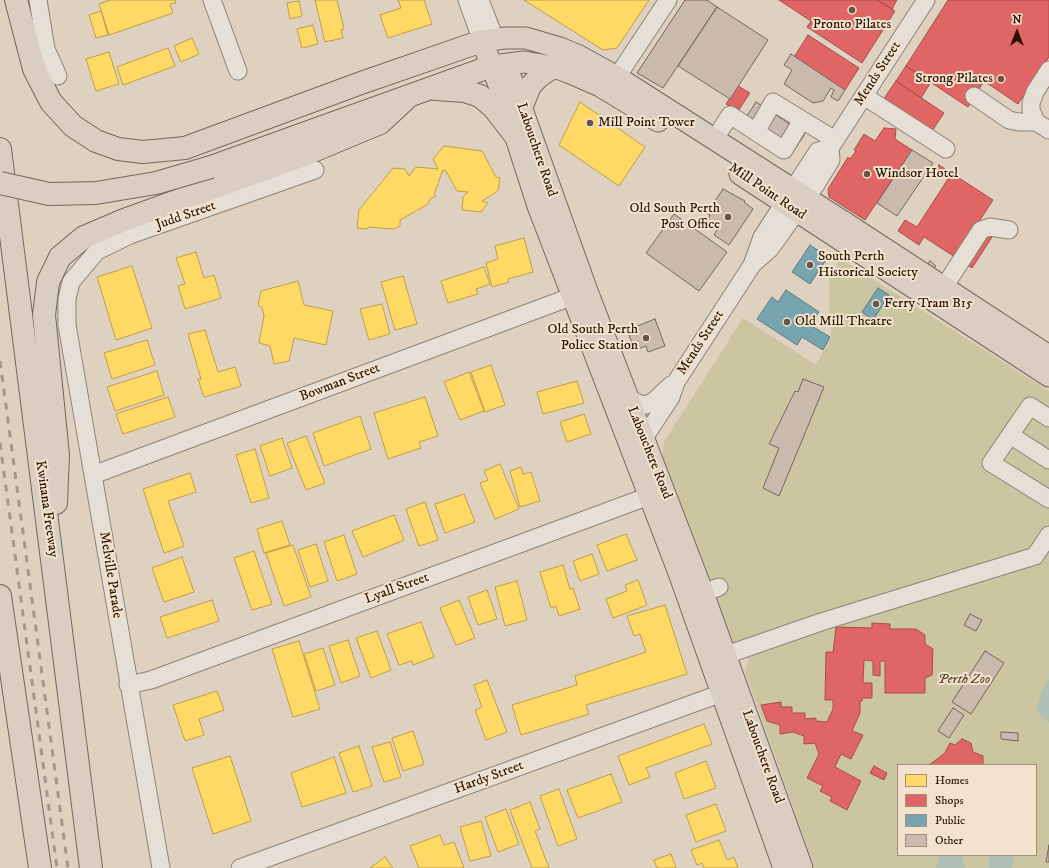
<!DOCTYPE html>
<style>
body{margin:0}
#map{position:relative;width:1049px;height:868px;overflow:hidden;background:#ded1c0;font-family:"IM FELL DW Pica",serif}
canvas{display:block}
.legend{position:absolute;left:897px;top:764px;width:140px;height:92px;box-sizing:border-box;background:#f2e2ce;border:1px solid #a1907c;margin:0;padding:5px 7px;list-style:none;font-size:12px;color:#271400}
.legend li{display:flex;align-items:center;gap:8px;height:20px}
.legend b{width:20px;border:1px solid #a1907c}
.north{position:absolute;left:997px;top:12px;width:40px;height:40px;-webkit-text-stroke:3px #f2e2ce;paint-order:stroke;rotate:0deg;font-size:11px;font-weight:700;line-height:16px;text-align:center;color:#271400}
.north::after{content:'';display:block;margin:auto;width:14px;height:18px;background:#271400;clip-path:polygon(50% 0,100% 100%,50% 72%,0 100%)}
</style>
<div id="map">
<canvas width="1049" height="868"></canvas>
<ul class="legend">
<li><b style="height:11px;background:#ffd966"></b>Homes</li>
<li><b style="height:11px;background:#e06666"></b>Shops</li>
<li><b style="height:11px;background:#76a5af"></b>Public</li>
<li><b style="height:11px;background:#cab9ad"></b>Other</li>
</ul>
<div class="north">N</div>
</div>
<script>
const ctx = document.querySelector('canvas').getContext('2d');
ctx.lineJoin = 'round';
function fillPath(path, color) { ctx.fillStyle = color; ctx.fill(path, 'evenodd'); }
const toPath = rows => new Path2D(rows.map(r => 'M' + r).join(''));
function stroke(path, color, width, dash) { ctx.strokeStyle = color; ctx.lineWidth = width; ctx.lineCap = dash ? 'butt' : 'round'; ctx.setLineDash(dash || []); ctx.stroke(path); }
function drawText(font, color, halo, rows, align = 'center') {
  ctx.font = font + ' "IM FELL DW Pica",serif'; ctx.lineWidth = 4; ctx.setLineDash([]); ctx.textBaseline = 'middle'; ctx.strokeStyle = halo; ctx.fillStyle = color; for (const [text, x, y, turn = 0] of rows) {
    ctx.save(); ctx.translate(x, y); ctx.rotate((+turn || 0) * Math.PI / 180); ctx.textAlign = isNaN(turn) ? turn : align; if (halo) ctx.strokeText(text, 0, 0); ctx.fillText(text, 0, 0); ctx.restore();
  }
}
fillPath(toPath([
 [838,257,1049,391,1049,868,815,868,745,672,750,654,730,645,662,458,664,442,743,318,816,365,831,338,829,304,830,273,836,273],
 [898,765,1036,765,1036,855,898,855]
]), '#cbc5a2');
fillPath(toPath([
 [1049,679,1049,723,1039,714,1037,709,1042,690],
 [939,855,962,855,965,868,936,868],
 [989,855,1015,855,1012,868,989,868]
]), '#adc0b3');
const homes = toPath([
 [110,0,175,0,176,3,170,4,173,13,109,35,99,4,110,0],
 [315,0,337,0,344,29,341,30,343,38,325,42,315,0],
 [398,0,424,0,432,24,388,38,380,15,401,8,398,0],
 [524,0,649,0,617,48,603,50,524,0],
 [299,1,302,16,290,19,287,3,299,1],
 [101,11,108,35,96,38,89,15,101,11],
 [313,25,318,44,302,48,297,29,313,25],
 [192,38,199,54,181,62,174,46,192,38],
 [168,48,175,66,123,85,117,67,168,48],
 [109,52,119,84,96,91,86,59,109,52],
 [580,102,645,147,619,186,559,145,580,102],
 [444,146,482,151,496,177,500,178,498,191,482,201,488,203,481,212,462,210,463,197,468,192,457,191,446,171,443,170,434,194,436,196,430,199,428,204,400,220,400,226,394,229,368,227,367,229,357,228,359,210,393,168,405,169,409,176,416,167,438,169,433,159,444,146],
 [524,238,533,272,508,279,509,282,492,287,486,263,498,259,495,246,524,238],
 [196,252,204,278,214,275,221,298,185,309,178,286,185,284,176,258,196,252],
 [132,266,152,328,116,340,97,277,132,266],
 [484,267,490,284,476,289,478,294,448,303,441,281,484,267],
 [403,276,417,324,395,330,381,282,403,276],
 [298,281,304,305,333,311,326,345,294,338,289,361,274,364,270,346,259,343,264,316,262,307,258,306,261,291,298,281],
 [382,304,390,334,369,340,360,309,382,304],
 [205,330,218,372,235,367,241,386,204,397,198,379,201,379,188,334,205,330],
 [147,340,155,365,112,379,104,353,147,340],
 [491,365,505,405,485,412,471,372,491,365],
 [157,371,164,395,115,411,107,387,157,371],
 [469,372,484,411,460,420,444,382,469,372],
 [577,381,584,403,543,414,537,392,577,381],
 [168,397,175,417,123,434,116,414,168,397],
 [425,397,438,436,419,442,421,448,388,459,374,413,425,397],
 [584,414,591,434,567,442,560,422,584,414],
 [360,416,371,449,324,466,313,433,360,416],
 [306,436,325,483,306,490,287,443,306,436],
 [282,438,292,468,270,476,260,446,282,438],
 [255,449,269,498,251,503,236,455,255,449],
 [500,464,519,509,495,519,480,483,488,480,484,471,500,464],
 [521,467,523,474,531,472,540,501,520,507,510,471,521,467],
 [190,473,196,492,168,501,184,546,164,553,143,489,190,473],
 [464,494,475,522,445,533,435,504,464,494],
 [425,502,438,540,419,546,406,509,425,502],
 [394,515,404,540,363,557,352,531,394,515],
 [282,521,290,545,264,553,257,529,282,521],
 [626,534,637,560,607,571,597,545,626,534],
 [344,535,357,574,337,581,324,542,344,535],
 [316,544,328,581,310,587,298,550,316,544],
 [293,545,311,597,284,606,266,553,293,545],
 [254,551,272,604,252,610,234,558,254,551],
 [592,554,599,574,580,581,573,561,592,554],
 [182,557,194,592,164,602,152,568,182,557],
 [563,565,570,589,573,588,580,609,559,616,556,606,551,608,540,572,563,565],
 [638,580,647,605,613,618,606,599,627,591,625,585,638,580],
 [517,581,527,620,505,626,495,587,517,581],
 [487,590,497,619,478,625,468,597,487,590],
 [212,600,219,621,167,638,160,617,212,600],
 [459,600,475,638,456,645,440,608,459,600],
 [665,605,687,674,586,705,589,714,521,735,512,705,577,685,575,676,646,652,640,634,634,636,627,616,665,605],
 [421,622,434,657,413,665,412,661,399,665,387,634,421,622],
 [377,631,391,670,371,678,356,638,377,631],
 [348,640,360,676,341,683,329,646,348,640],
 [299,641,320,709,293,717,272,649,299,641],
 [323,648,335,685,316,691,304,654,323,648],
 [487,680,507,732,486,740,475,710,482,707,474,685,487,680],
 [217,691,224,710,199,719,204,735,185,741,173,705,217,691],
 [704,724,712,744,646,768,650,777,629,785,618,756,704,724],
 [413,731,424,764,403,771,392,738,413,731],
 [390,742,401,777,384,782,372,747,390,742],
 [359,746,372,786,353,792,339,753,359,746],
 [230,756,251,821,213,834,192,768,230,756],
 [334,757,346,793,302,807,291,773,334,757],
 [706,761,716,788,684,799,675,773,706,761],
 [611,774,622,802,578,818,567,790,611,774],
 [559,789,577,839,558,846,540,796,559,789],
 [530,802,540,829,535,831,549,868,532,868,510,810,530,802],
 [716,804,726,831,696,842,686,815,716,804],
 [506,809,519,844,498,852,485,817,506,809],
 [481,821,491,856,470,861,460,827,481,821],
 [440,835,444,845,454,842,464,868,419,868,410,846,440,835],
 [719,840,727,860,734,857,738,868,704,868,702,863,697,865,691,850,719,840],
 [671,854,676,868,657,868,654,860,671,854],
 [385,857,393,868,370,868,385,857]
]);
fillPath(homes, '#ffd966');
stroke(homes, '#be9e47', 1);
const shops = toPath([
 [779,0,877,0,895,11,862,63,807,27,811,21,779,0],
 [877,0,897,0,892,9,877,0],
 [948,0,1049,0,1049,57,1018,104,984,81,968,107,906,66,948,0],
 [808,35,859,68,845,90,794,57,808,35],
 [906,66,931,82,921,98,896,81,906,66],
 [896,81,944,113,932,131,883,100,896,81],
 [738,86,750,93,738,111,726,104,738,86],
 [884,128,896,129,895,139,912,150,865,220,829,197,828,189,848,157,850,159,856,151,854,150,864,134,875,141,884,128],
 [939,165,993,200,976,226,992,237,972,268,924,237,919,245,898,231,905,220,917,227,948,179,936,171,939,165],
 [872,623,890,624,890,629,916,629,925,635,925,644,933,649,932,675,925,678,925,693,885,693,885,661,880,661,880,676,873,675,873,661,864,660,863,683,872,683,872,698,862,698,862,701,860,701,860,713,852,731,863,735,851,759,841,754,835,767,861,781,847,810,830,801,832,797,820,791,823,786,807,778,819,754,815,743,804,744,804,736,793,732,780,734,780,725,767,721,761,705,781,702,781,707,792,707,792,713,805,713,805,719,816,718,816,721,827,722,833,709,833,700,825,700,826,652,833,652,836,627,872,628,872,623],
 [962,739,971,743,973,752,983,756,983,765,929,765,945,753,950,743,955,745,962,739],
 [874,766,887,773,884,780,870,773,874,766]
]);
fillPath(shops, '#e06666');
stroke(shops, '#a84d47', 1);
const public = toPath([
 [810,245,828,257,810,284,792,272,810,245],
 [878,288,889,295,873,320,862,312,878,288],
 [786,290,819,312,810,325,830,337,823,350,802,337,797,345,757,319,772,297,778,302,786,290]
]);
fillPath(public, '#76a5af');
stroke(public, '#5e7a7a', 1);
const building = toPath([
 [685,0,707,0,717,7,663,88,637,73,685,0],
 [717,7,768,40,730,99,678,66,717,7],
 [791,54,845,90,838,101,831,97,834,90,831,88,823,101,813,103,784,84,792,70,784,65,791,54],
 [756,102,805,134,794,150,745,119,756,102],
 [912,150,933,163,897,216,877,203,912,150],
 [723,189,745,201,744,202,753,209,729,245,714,235,721,223,717,220,715,224,708,219,710,215,708,214,714,205,713,204,723,189],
 [674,214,727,252,699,291,646,253,674,214],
 [930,261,936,266,934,268,928,264,930,261],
 [655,319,665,346,648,352,646,346,635,350,627,330,655,319],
 [803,379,824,387,779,496,763,488,779,448,769,444,795,391,798,392,803,379],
 [970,614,982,620,976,631,964,625,970,614],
 [985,651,1004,663,971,714,952,702,985,651],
 [953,708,964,715,949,738,938,731,953,708],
 [1001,732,1018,733,1018,741,1001,739,1001,732],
 [1049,845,1049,862,1046,862,1049,845]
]);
fillPath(building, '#cab9ad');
stroke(building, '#72695e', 1);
const minor = toPath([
 [38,0,46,49,58,76],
 [212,0,238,71],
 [467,0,482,41],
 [480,0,495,39],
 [1049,70,1035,92,1031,103,1031,110,1036,122,1049,130],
 [617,77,668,0],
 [864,96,946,149],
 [974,96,1009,120,1019,122,1036,122],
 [756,132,773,102,835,140],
 [714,140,730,115,784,150,802,120],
 [753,264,770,249,815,186,831,160,830,148,926,0],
 [944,287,981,230,990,227,1009,230],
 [626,396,637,403,646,405,654,401,671,385],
 [1049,418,1030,406,991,463,1049,499],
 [1010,435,1049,460],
 [635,445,644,438,671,397,676,382,752,265,762,237,784,203,818,151,830,148],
 [93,475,584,292],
 [703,593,719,587],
 [726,655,821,622,1035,556,1049,535],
 [128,685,151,680,660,492],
 [161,868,67,325,67,299,71,282,97,251,130,235,315,170],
 [240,868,733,689]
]);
const major = toPath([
 [492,66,524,62,554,67,568,72,600,86,658,121],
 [509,73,587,291,703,593,802,868],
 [522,107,531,85,539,77,554,67],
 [740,174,1049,376],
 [784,868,679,573,538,206,499,85,482,41,505,38,526,38,560,48,579,56,617,77,850,226,1049,356]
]);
const highway = toPath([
 [16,0,34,69,51,102,73,126,96,141,118,149,143,152,185,148,361,83,482,41],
 [436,89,465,91,480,96,493,107,514,134],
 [0,149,91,868],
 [211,167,492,66],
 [56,503,58,455,44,315,48,282,60,257,84,237,124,220,301,156,380,123,407,98],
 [0,596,40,868]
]);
stroke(minor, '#8d8377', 19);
stroke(major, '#72695e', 23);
stroke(highway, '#72695e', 24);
stroke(minor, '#e5dfd6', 17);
stroke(major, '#d9cec1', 21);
stroke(highway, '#d9cec1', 22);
stroke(toPath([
 [0,361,68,868],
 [0,443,57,868]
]), '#a09990', 3, [7, 7]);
const highwayBridge = toPath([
 [0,183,49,194,96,193,156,183,211,167]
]);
stroke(highwayBridge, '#72695e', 24, []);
stroke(highwayBridge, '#d9cec1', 22);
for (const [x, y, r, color] of [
 [852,10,4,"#675643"],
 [1001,79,4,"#675643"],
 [590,123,4,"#675643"],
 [867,174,4,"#675643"],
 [728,217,4,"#675643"],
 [810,265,4,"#675643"],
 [876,304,4,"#675643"],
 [787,322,4,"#675643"],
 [646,338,4,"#675643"]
]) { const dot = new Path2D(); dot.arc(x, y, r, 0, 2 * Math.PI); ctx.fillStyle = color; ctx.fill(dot); stroke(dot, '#f2e2ce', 1.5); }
drawText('14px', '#271400', '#f2e2ce', [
 ["Pronto Pilates",852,25,"center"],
 ["Strong Pilates",993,79,"right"],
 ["Mill Point Tower",598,123],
 ["Windsor Hotel",875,174],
 ["Old South Perth",720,209,"right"],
 ["Post Office",720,225,"right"],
 ["South Perth",818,257],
 ["Historical Society",818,273],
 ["Ferry Tram B15",884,304],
 ["Old Mill Theatre",795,322],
 ["Old South Perth",638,330,"right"],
 ["Police Station",638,346,"right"]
], 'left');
drawText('14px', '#271400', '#f2e2ce', [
 ["Mends Street",878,74,-57],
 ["Labouchere Road",536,150,71],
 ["Mill Point Road",767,192,34],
 ["Judd Street",186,216,-19],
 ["Mends Street",701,343,-57],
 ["Bowman Street",340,383,-21],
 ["Labouchere Road",649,453,68],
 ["Kwinana Freeway",46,509,82],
 ["Melville Parade",110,575,81],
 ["Lyall Street",397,589,-20],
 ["Labouchere Road",762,757,70],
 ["Hardy Street",489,778,-20]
]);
drawText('italic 14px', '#534629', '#f2e2ce', [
 ["Perth Zoo",964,680]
]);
</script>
